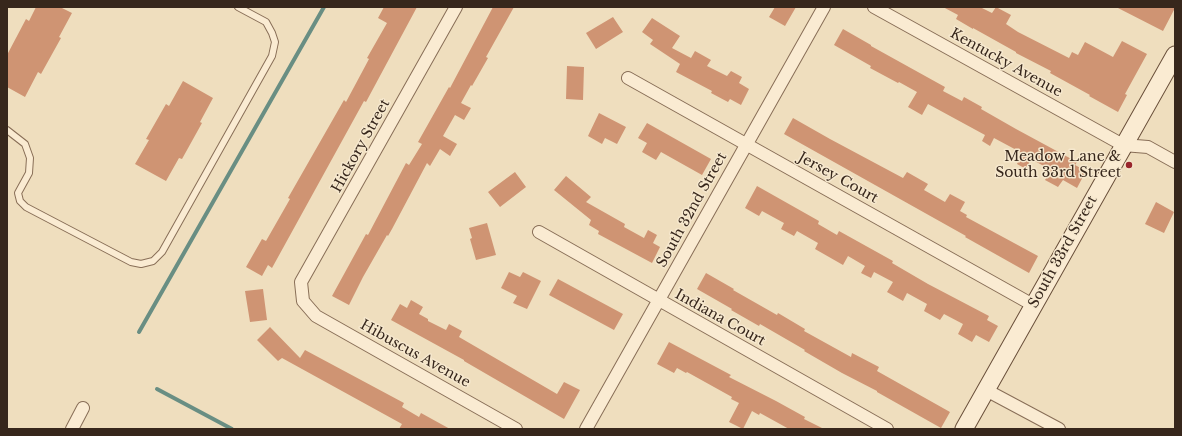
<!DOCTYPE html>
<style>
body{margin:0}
#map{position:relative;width:1182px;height:436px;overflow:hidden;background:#efdebe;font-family:"Libre Baskerville",serif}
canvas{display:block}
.frame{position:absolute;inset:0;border:8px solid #37271c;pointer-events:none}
</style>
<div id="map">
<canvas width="1182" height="436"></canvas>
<div class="frame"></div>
</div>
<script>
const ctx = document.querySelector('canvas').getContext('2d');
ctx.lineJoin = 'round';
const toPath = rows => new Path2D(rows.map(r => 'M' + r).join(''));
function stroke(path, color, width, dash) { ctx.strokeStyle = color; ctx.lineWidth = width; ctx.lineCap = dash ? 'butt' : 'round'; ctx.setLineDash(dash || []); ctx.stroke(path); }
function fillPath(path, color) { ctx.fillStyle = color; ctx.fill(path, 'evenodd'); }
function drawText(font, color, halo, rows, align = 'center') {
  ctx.font = font + ' "Libre Baskerville",serif'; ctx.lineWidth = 3; ctx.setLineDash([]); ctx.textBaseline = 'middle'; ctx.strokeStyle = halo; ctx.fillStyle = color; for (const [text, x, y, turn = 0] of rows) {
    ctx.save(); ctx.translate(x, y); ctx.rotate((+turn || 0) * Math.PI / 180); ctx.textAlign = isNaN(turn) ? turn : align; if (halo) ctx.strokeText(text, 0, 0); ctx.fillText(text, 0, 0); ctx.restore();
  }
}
stroke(toPath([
 [139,332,324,7],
 [157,389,232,429]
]), '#698e83', 4);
fillPath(toPath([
 [36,7,60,7,72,13,59,37,61,38,41,74,38,72,25,97,7,87,7,55,26,19,29,21],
 [384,7,417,7,366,102,364,101,272,268,268,265,262,276,246,267,262,239,266,241,290,199,288,198,344,100,346,102,369,59,367,58,387,23,378,18],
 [493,7,514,7,486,57,488,58,472,86,471,85,461,103,471,108,464,120,455,115,443,136,457,144,450,156,440,149,430,166,427,163,392,229,388,236,387,235,363,277,349,305,332,296,366,234,368,235,406,163,409,165,422,144,418,142,449,87,450,88],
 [775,7,796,7,785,26,769,17],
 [943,7,980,7,992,13,996,7,1011,15,1006,24,1018,32,1069,58,1072,52,1078,55,1085,42,1113,57,1122,41,1147,54,1125,94,1127,95,1118,112,1089,96,1090,95,1050,73,1051,71,1016,53,1016,52,973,28,973,29,956,19,958,15],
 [1116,7,1175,7,1175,8,1163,31],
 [613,17,623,32,596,49,586,33],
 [652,18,680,36,672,48,691,58,695,51,711,60,707,66,727,76,731,71,742,77,739,83,749,89,741,105,730,99,728,102,711,93,712,91,676,72,680,64,650,44,653,40,642,32],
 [843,29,871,45,871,46,945,87,943,91,962,101,964,97,982,107,981,109,1016,129,1077,162,1075,165,1086,171,1077,188,1063,180,1058,187,1045,180,1051,170,1031,159,1026,169,1017,164,1022,153,994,138,990,146,982,141,985,135,928,104,922,115,908,107,917,92,899,82,898,83,870,68,871,66,834,45],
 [567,66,584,67,583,100,566,99],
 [183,81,213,98,200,122,202,123,182,159,179,158,166,181,135,164,149,140,146,139,166,104,169,106],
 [599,113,626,127,617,144,605,138,602,144,588,136],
 [793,118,830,139,903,178,907,172,928,184,924,190,945,202,950,194,965,202,960,211,967,215,966,217,1038,256,1029,273,965,237,966,236,784,134],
 [647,123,711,159,702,175,661,152,656,160,642,152,647,143,638,138],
 [515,172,526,187,500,207,488,192],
 [566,176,591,197,586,202,625,224,624,227,644,238,648,230,657,235,653,243,660,247,652,263,598,234,599,231,589,225,591,220,554,190],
 [757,186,819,221,818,224,837,235,839,231,893,261,892,263,928,284,989,316,987,320,998,326,989,342,976,335,972,342,958,334,963,324,944,314,940,320,924,311,927,304,907,293,903,301,887,292,893,282,874,272,871,278,861,273,865,266,848,256,843,265,815,249,818,243,797,231,794,236,781,229,784,223,762,211,759,216,745,208],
 [1156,202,1174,212,1164,233,1145,224],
 [487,223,496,255,476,260,470,239,472,238,469,228],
 [509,272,520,277,523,272,541,281,527,309,513,303,517,296,501,288],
 [706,273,734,289,733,290,777,315,778,313,805,329,804,331,851,357,852,353,879,367,877,371,950,412,941,428,877,392,877,391,842,373,804,351,805,350,760,324,759,326,731,310,732,309,697,289],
 [558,279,623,314,614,330,549,295],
 [263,289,267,320,250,322,245,291],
 [411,300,423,307,419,314,428,319,428,321,446,330,449,324,462,331,459,337,557,394,564,382,580,390,564,419,464,361,464,360,391,320,400,304,407,308],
 [270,327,300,358,305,350,404,403,402,407,419,417,421,413,450,429,399,429,402,424,282,358,278,361,257,340],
 [669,342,731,375,729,377,776,401,805,417,804,419,824,429,789,429,760,413,759,415,752,411,743,429,729,422,739,403,731,399,732,397,687,372,686,373,677,368,674,373,657,364]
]), '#cf9473');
const lane = toPath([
 [7,130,25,144,30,158,29,173,18,193,20,201,26,207,131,262,141,264,153,261,162,252,272,56,275,42,272,33,266,22,238,7]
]);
const street = toPath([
 [456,7,301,282,303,301,316,316,516,429],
 [874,7,1123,145,1148,147,1175,162],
 [628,78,1033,305],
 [539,232,887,429],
 [986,390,1059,429],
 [72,429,83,408],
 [586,429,824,7]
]);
const secondary = toPath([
 [964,429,1175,55]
]);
stroke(lane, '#886e57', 8);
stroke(street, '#886e57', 14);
stroke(secondary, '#694f3a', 19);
stroke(lane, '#faebd2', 6);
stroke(street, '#faebd2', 12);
stroke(secondary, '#faebd2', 17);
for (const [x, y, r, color] of [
 [1129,165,4,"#99252c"]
]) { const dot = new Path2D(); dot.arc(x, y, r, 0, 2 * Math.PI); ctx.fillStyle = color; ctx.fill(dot); stroke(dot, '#f6e8ce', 1.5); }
drawText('14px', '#37271c', '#f6e8ce', [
 ["Kentucky Avenue",1006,63,29],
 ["Hickory Street",361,146,-61],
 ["Jersey Court",838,178,29],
 ["South 32nd Street",692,210,-61],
 ["South 33rd Street",1063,252,-61],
 ["Indiana Court",720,318,29],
 ["Hibuscus Avenue",415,354,29]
]);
drawText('14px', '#37271c', '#f6e8ce', [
 ["Meadow Lane &",1121,157],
 ["South 33rd Street",1121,173]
], 'right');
</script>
